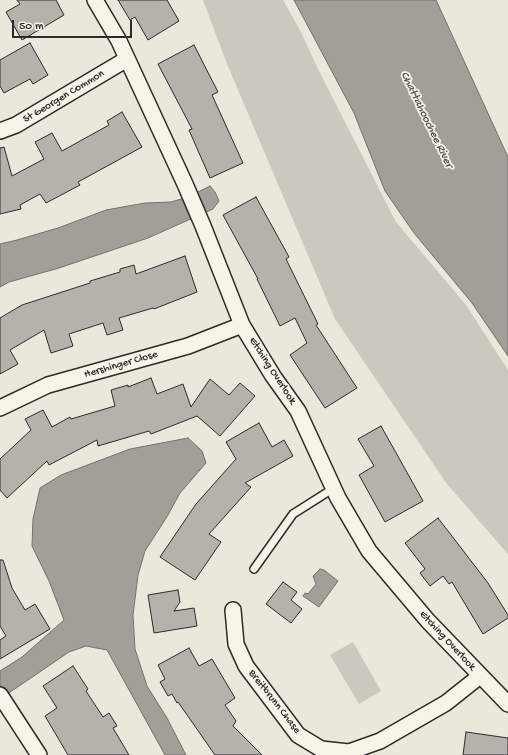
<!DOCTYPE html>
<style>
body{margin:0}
#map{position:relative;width:508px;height:755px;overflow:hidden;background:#ebe7dd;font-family:"Gochi Hand",sans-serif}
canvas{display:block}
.scale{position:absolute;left:12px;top:20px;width:120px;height:18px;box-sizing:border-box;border:2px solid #2b2b2b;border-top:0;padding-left:5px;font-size:12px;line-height:14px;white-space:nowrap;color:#2b2b2b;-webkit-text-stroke:3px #f7f3e8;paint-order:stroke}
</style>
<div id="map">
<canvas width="508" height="755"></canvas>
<div class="scale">50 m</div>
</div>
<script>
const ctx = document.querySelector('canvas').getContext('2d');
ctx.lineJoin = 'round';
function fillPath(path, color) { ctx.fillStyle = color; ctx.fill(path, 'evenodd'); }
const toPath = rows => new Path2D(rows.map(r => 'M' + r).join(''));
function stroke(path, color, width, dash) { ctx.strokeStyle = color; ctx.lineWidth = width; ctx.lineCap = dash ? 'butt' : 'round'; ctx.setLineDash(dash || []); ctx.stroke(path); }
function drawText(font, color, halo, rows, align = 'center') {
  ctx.font = font + ' "Gochi Hand",sans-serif'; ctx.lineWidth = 3.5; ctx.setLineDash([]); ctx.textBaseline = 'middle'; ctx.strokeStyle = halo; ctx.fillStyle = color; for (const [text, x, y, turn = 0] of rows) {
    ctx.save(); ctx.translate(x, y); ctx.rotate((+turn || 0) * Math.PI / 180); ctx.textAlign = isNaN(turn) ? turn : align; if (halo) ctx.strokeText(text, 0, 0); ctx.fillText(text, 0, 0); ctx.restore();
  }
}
fillPath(toPath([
 [203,0,283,0,300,30,318,69,396,222,466,305,508,370,508,554,447,484,335,319,227,64],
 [353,642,381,691,359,704,330,655]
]), '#cbc8bf');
const water = toPath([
 [294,0,436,0,508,157,508,356,472,303,414,233,385,191,354,113,294,0],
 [210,186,215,192,219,201,213,209,148,238,59,268,9,282,0,287,0,244,17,240,58,228,106,210,145,203,171,202,188,197,210,186],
 [188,438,202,451,206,463,180,493,168,515,145,551,138,575,133,615,135,649,147,686,167,718,186,755,165,755,107,650,86,646,69,652,0,699,0,671,22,657,64,620,49,581,32,546,33,519,40,488,61,475,130,449,188,438],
 [320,569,324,570,338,581,319,607,303,596,305,593,308,594,316,584,313,576,320,569]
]);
fillPath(water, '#a29f98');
stroke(water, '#72716c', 1);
const building = toPath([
 [17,0,56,0,64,15,22,40,6,12,20,4,17,0],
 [118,0,167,0,179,21,148,40,135,17,130,20,118,0],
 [30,43,48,75,33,84,30,79,4,93,0,86,0,60,30,43],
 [194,45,218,92,212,95,243,163,210,178,189,130,192,129,158,64,194,45],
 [122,112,142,147,78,182,80,185,46,203,40,194,20,205,21,209,0,214,0,148,4,147,12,176,44,159,35,142,52,133,62,151,109,125,107,121,122,112],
 [256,197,289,257,286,259,318,324,316,325,357,388,325,408,290,355,307,343,295,318,280,326,257,279,258,279,223,215,256,197],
 [185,256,197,292,154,309,153,308,119,318,123,330,107,335,103,323,69,334,73,346,51,353,44,330,10,350,18,364,0,374,0,318,22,305,90,283,90,281,120,272,120,269,134,265,136,274,185,256],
 [151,378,157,394,183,384,191,407,210,379,229,395,240,383,255,396,220,436,197,416,151,434,149,431,98,446,97,440,49,465,47,461,7,498,0,490,0,459,31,430,25,419,43,410,52,427,70,417,71,419,115,406,111,390,128,385,128,387,151,378],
 [259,423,272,447,284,440,293,456,245,483,251,487,209,534,221,542,195,580,160,557,196,504,236,459,226,442,259,423],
 [381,426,423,501,385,522,359,475,374,466,358,439,381,426],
 [438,518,488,583,508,615,508,618,483,634,452,582,449,584,443,576,430,586,420,573,425,569,405,543,438,518],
 [0,560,3,560,12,588,25,610,35,604,50,629,0,659,0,640,6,636,0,626,0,560],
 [283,582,297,592,291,600,302,609,291,623,266,604,283,582],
 [178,590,180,602,174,611,194,608,197,626,154,633,148,595,178,590],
 [189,648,199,666,212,659,235,698,225,705,236,721,233,726,262,755,215,755,178,702,177,703,172,694,168,696,160,682,165,679,158,665,189,648],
 [73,666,88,689,86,691,103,717,109,713,117,726,113,728,129,755,68,755,45,716,57,708,43,686,73,666],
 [466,732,508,738,508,755,463,755,466,732]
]);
fillPath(building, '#b5b2ab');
stroke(building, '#2b2b2b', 1);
const service = toPath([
 [254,569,293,514,334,488]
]);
const minor = toPath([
 [95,0,119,41,185,184,203,226,242,325,273,376,298,411,338,498,369,551,428,621,508,704],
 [0,131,16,125,127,59],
 [0,408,48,385,188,346,242,325],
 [233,610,236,644,246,666,298,735,321,749,349,752,380,741,446,703,480,676],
 [0,695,39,755]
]);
stroke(service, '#2b2b2b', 10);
stroke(minor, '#2b2b2b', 18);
stroke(service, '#f7f3e8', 7);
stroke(minor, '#f7f3e8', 15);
drawText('11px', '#2b2b2b', '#f7f3e8', [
 ["St Georgen Common",64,97,-31],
 ["Hershinger Close",121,365,-16],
 ["Etching Overlook",272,371,57],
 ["Etching Overlook",447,641,47],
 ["Breitbrunn Chase",274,702,52]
]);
drawText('italic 12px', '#555451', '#f7f3e8', [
 ["Chattahoochee River",426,120,64]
]);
</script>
